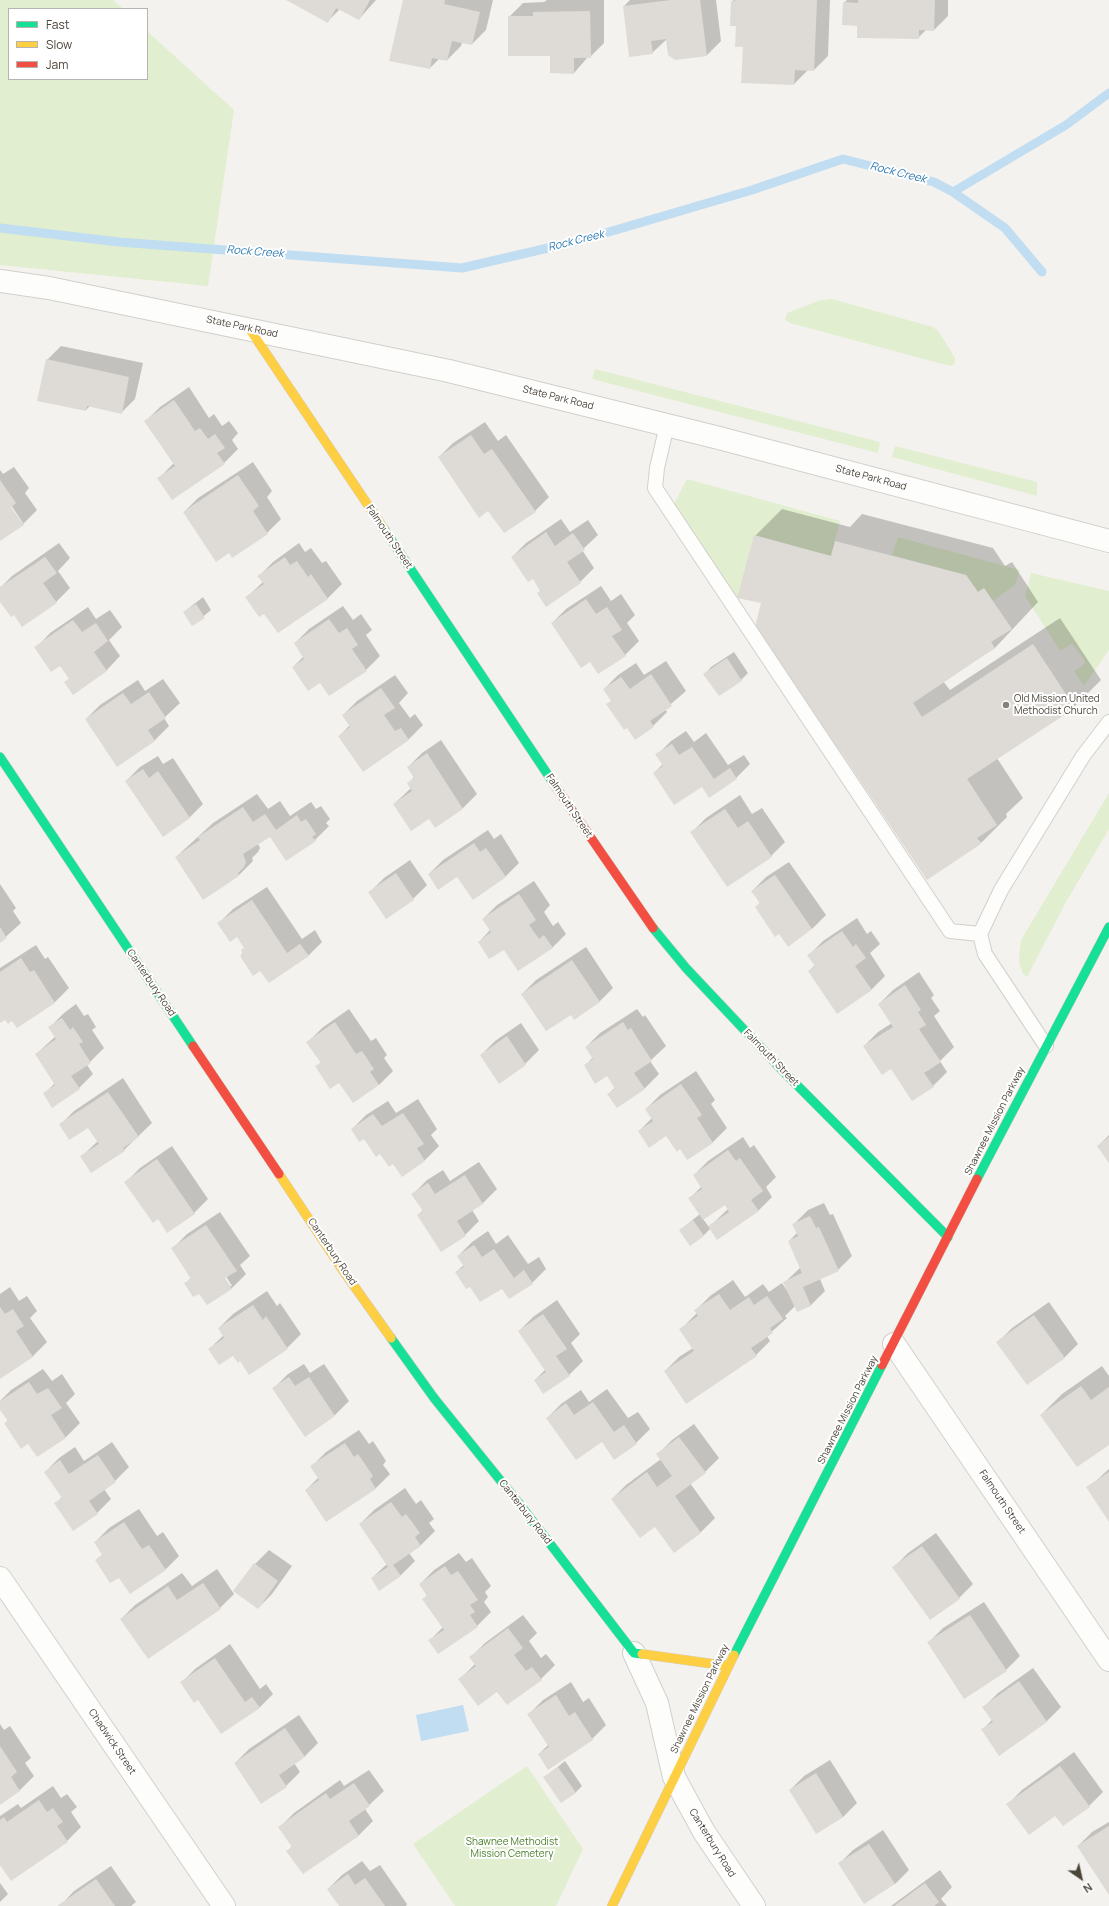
<!DOCTYPE html>
<style>
body{margin:0}
#map{position:relative;width:1109px;height:1906px;overflow:hidden;background:#f4f2ee;font-family:Manrope,sans-serif}
canvas{display:block}
.legend{position:absolute;left:8px;top:8px;width:140px;height:72px;box-sizing:border-box;background:#fff;border:1px solid #b7b4b0;margin:0;padding:5px 7px;list-style:none;font-size:12px;color:#4b4439}
.legend li{display:flex;align-items:center;gap:8px;height:20px}
.legend b{width:20px;border:1px solid #b7b4b0}
.north{position:absolute;left:1061px;top:1858px;width:40px;height:40px;-webkit-text-stroke:3px #fff;paint-order:stroke;rotate:146deg;font-size:11px;font-weight:700;line-height:16px;text-align:center;color:#4b4439}
.north::after{content:'';display:block;margin:auto;width:14px;height:18px;background:#4b4439;clip-path:polygon(50% 0,100% 100%,50% 72%,0 100%)}
</style>
<div id="map">
<canvas width="1109" height="1906"></canvas>
<ul class="legend">
<li><b style="height:5px;background:#16e098"></b>Fast</li>
<li><b style="height:5px;background:#ffcf43"></b>Slow</li>
<li><b style="height:5px;background:#f24e42"></b>Jam</li>
</ul>
<div class="north">N</div>
</div>
<script>
const ctx = document.querySelector('canvas').getContext('2d');
ctx.lineJoin = 'round';
function fillPath(path, color) { ctx.fillStyle = color; ctx.fill(path, 'evenodd'); }
const toPath = rows => new Path2D(rows.map(r => 'M' + r).join(''));
function stroke(path, color, width, dash) { ctx.strokeStyle = color; ctx.lineWidth = width; ctx.lineCap = dash ? 'butt' : 'round'; ctx.setLineDash(dash || []); ctx.stroke(path); }
function drawText(font, color, halo, rows, align = 'center') {
  ctx.font = font + ' Manrope,sans-serif'; ctx.lineWidth = 4; ctx.setLineDash([]); ctx.textBaseline = 'middle'; ctx.strokeStyle = halo; ctx.fillStyle = color; for (const [text, x, y, turn = 0] of rows) {
    ctx.save(); ctx.translate(x, y); ctx.rotate((+turn || 0) * Math.PI / 180); ctx.textAlign = isNaN(turn) ? turn : align; if (halo) ctx.strokeText(text, 0, 0); ctx.fillText(text, 0, 0); ctx.restore();
  }
}
fillPath(toPath([
 [0,0,113,0,123,9,9,9,9,79,147,79,147,31,234,110,208,286,0,265],
 [832,299,933,327,939,332,955,358,955,364,950,366,790,323,785,320,787,313,821,300],
 [595,369,880,442,878,453,592,379],
 [895,446,1037,482,1037,496,892,457],
 [687,479,840,521,831,556,754,536,737,598,674,504],
 [898,537,1020,570,1015,585,993,601,984,588,978,592,966,575,892,555],
 [1031,573,1109,591,1109,650,1084,686,1074,671,1084,664,1085,661,1072,644,1060,651,1025,596],
 [1109,793,1109,829,1066,902,1027,977,1023,974,1020,966,1019,957,1021,940],
 [527,1766,583,1849,556,1906,455,1906,413,1844]
]), '#e1eecf');
fillPath(toPath([
 [463,1705,469,1731,421,1741,416,1715]
]), '#c0ddf1');
fillPath(toPath([
 [288,0,376,0,359,19,340,9,328,21],
 [404,0,493,0,486,30,472,44,462,42,461,46,447,60,439,59,430,68],
 [547,0,604,0,604,43,590,57,588,57,574,73,551,55,509,17,523,3,544,2],
 [630,0,716,0,721,41,707,55,667,39,652,53,624,6],
 [733,0,830,0,828,56,814,70,808,70,794,84,744,46,737,25],
 [847,0,948,0,948,16,934,30,927,29,918,38,858,25,844,3],
 [61,346,143,363,135,399,121,413,90,406,86,410,47,360],
 [189,387,209,418,214,414,222,426,229,421,238,433,232,440,238,449,224,463,159,478,174,463,146,421,160,407],
 [485,422,498,441,506,435,549,497,535,511,489,510,439,457,453,443],
 [253,462,272,491,267,497,281,519,267,533,233,556,184,512,198,498],
 [14,467,29,488,25,493,37,510,23,524,0,540,0,470,3,474],
 [9,502,23,523,21,523,7,503],
 [782,509,850,527,862,514,993,548,1005,566,1012,562,1038,602,995,648,943,681,950,690,1060,618,1101,680,1074,707,997,758,1023,798,1006,814,1007,817,981,843,762,602,755,536],
 [561,519,570,532,588,520,598,535,582,550,594,568,580,582,541,590,533,577,512,557,526,543],
 [59,543,70,558,58,571,70,588,56,602,14,614,0,600,0,588,12,576],
 [299,543,305,552,311,548,322,563,326,561,342,584,328,598,278,632,264,612,247,597,263,582,259,576,273,562],
 [601,586,611,601,621,594,635,615,627,623,639,641,625,655,590,660,552,623,566,609],
 [203,597,211,610,193,625,184,612],
 [343,606,353,620,361,614,372,630,366,635,380,656,366,670,293,667,304,656,295,643,309,629],
 [88,607,96,619,110,610,122,627,109,640,120,656,106,671,65,682,70,678,60,665,36,648,50,633],
 [734,652,748,673,741,680,705,674,711,667],
 [666,661,686,691,665,709,667,712,653,726,612,701,604,689,618,675,636,663,644,675],
 [395,675,408,693,399,703,410,718,415,714,423,725,409,739,363,771,339,736,350,725,343,715,357,701],
 [163,679,180,703,164,718,169,726,155,740,118,765,86,719,100,705,138,680,145,691],
 [686,731,694,742,706,733,728,765,744,755,750,764,736,778,702,786,654,773,663,764,657,755,671,741],
 [441,740,477,794,463,808,435,826,429,818,394,804,411,788,408,784,414,777,408,767,422,753],
 [158,756,163,764,173,758,203,804,189,818,126,781,140,767],
 [257,794,268,809,280,801,290,816,311,802,316,809,321,806,330,819,326,823,329,826,315,840,270,836,258,844,260,848,258,852,252,858,253,861,239,875,203,899,176,857,213,823],
 [740,795,752,814,762,808,785,842,771,856,728,885,692,832,706,818],
 [488,830,494,839,501,834,519,863,505,877,429,874,443,860],
 [410,860,427,885,413,899,370,892,384,878],
 [789,862,826,915,812,929,780,933,756,907,760,903,752,891,766,877],
 [534,881,550,905,544,912,553,926,558,922,566,934,552,948,504,949,479,942,490,930,483,919,497,905],
 [0,884,16,908,13,911,21,923,0,942],
 [267,887,302,939,315,930,322,942,308,956,261,969,241,956,245,948,237,936,219,923,233,909],
 [857,918,867,934,871,931,880,944,870,953,885,976,871,990,809,971,815,965,809,955,823,941],
 [36,945,45,959,48,957,69,988,55,1002,17,1027,12,1020,5,1018,0,1021,0,968],
 [586,947,613,988,599,1002,571,1013,522,994,536,980],
 [919,972,934,995,931,998,940,1011,934,1016,954,1047,940,1061,947,1072,933,1086,891,1067,864,1046,878,1032,892,1023,879,1004,893,990],
 [76,1004,84,1016,88,1014,96,1027,92,1030,104,1048,87,1065,93,1074,79,1088,44,1094,55,1083,36,1054,56,1036,50,1027,64,1013],
 [349,1009,371,1041,376,1038,387,1055,384,1058,393,1071,379,1085,316,1067,321,1062,308,1042,322,1028],
 [637,1009,643,1017,645,1015,666,1046,650,1061,659,1074,645,1088,617,1107,608,1094,616,1087,607,1075,585,1066,593,1057,586,1047,600,1033],
 [521,1023,539,1050,525,1064,481,1055,495,1041],
 [696,1071,715,1100,711,1104,727,1128,713,1142,688,1159,680,1148,666,1135,639,1131,652,1118,646,1109,660,1095],
 [123,1078,152,1123,124,1150,82,1156,98,1141,88,1126,60,1125,74,1111],
 [418,1099,437,1129,431,1135,439,1146,425,1160,402,1175,393,1163,352,1129,366,1115,388,1101,396,1113],
 [1109,1135,1109,1161,1098,1146],
 [743,1137,750,1148,754,1145,776,1177,766,1187,772,1197,758,1211,710,1229,703,1236,680,1230,700,1214,689,1199,702,1186,694,1175,708,1161],
 [725,1203,728,1209,709,1227,703,1219],
 [172,1146,208,1199,194,1213,159,1218,126,1182,140,1168],
 [479,1162,497,1189,483,1203,472,1210,479,1221,465,1235,418,1215,423,1210,413,1194,427,1180,443,1170,450,1181],
 [824,1203,830,1215,833,1214,852,1256,838,1270,820,1279,825,1291,811,1305,798,1311,795,1306,785,1316,787,1318,767,1336,770,1341,756,1355,687,1403,665,1371,679,1357,693,1348,681,1329,697,1313,696,1310,710,1296,733,1280,745,1297,763,1284,769,1292,782,1283,788,1292,785,1282,801,1267,789,1241,797,1233,794,1224,808,1210],
 [220,1212,250,1256,240,1265,246,1274,232,1288,207,1304,199,1292,186,1283,192,1277,173,1248,187,1234],
 [224,1273,232,1286,230,1286,222,1274],
 [488,1231,496,1244,508,1235,528,1264,539,1257,546,1269,532,1283,510,1298,502,1287,470,1285,456,1272,464,1265,458,1256,472,1242],
 [10,1287,19,1301,27,1296,37,1311,30,1318,47,1342,33,1356,0,1377,0,1294],
 [267,1291,277,1306,280,1303,301,1334,287,1348,240,1360,233,1354,209,1349,224,1335,219,1328,233,1314],
 [557,1300,580,1334,571,1343,583,1361,569,1375,535,1380,545,1370,519,1331,533,1317],
 [1049,1302,1078,1344,1064,1358,998,1342,1012,1328],
 [304,1364,310,1373,324,1364,349,1401,335,1415,305,1435,274,1388,288,1374],
 [1102,1366,1109,1376,1109,1443,1041,1415,1062,1394],
 [43,1369,52,1381,62,1374,75,1394,66,1403,80,1423,66,1437,38,1456,28,1442,5,1424,8,1420,0,1408,0,1401,11,1390],
 [607,1389,628,1418,638,1412,650,1429,636,1443,602,1440,547,1418,561,1404,581,1390,589,1402],
 [694,1424,719,1458,705,1472,690,1483,715,1518,701,1532,674,1551,655,1525,612,1499,626,1485,661,1459,658,1454,672,1440],
 [359,1430,369,1444,373,1441,386,1461,383,1465,390,1474,376,1488,327,1520,306,1490,319,1477,312,1466,326,1452],
 [112,1442,129,1467,115,1481,104,1489,111,1499,97,1513,56,1503,62,1497,45,1472,59,1458,75,1447,84,1461],
 [1109,1469,1109,1520,1088,1488],
 [405,1488,416,1504,421,1500,434,1519,429,1523,435,1531,421,1545,409,1553,415,1561,401,1575,380,1589,372,1578,387,1564,360,1524,374,1510],
 [139,1509,157,1536,163,1532,179,1556,165,1570,119,1576,96,1560,103,1554,95,1542,109,1528],
 [936,1533,973,1584,959,1598,894,1567,908,1553],
 [269,1550,292,1566,272,1594,258,1608,235,1591,255,1564],
 [459,1553,466,1562,472,1558,491,1586,485,1592,488,1597,484,1602,491,1612,477,1626,430,1640,443,1627,424,1599,427,1595,420,1584,434,1570],
 [217,1569,234,1594,220,1608,121,1619,135,1605,182,1573,192,1586],
 [984,1602,1020,1656,1006,1670,929,1642,943,1628],
 [523,1615,537,1633,529,1641,541,1658,546,1654,555,1665,541,1679,498,1690,460,1679,476,1663,471,1657,485,1643],
 [230,1644,260,1689,266,1684,273,1694,259,1708,199,1699,181,1683,195,1669],
 [1033,1668,1061,1707,1047,1721,1000,1754,983,1729,992,1720,984,1707,998,1693],
 [571,1682,583,1702,589,1698,606,1725,592,1739,539,1754,548,1745,529,1714,543,1700],
 [299,1715,318,1743,304,1757,294,1763,300,1772,286,1786,235,1763,249,1749],
 [0,1724,4,1730,10,1726,31,1758,25,1763,34,1776,20,1790,0,1804],
 [1074,1752,1103,1792,1089,1806,1055,1815,1008,1804,1022,1790],
 [830,1760,857,1803,843,1817,817,1833,790,1790,804,1776],
 [565,1761,582,1786,575,1793,545,1777],
 [369,1770,384,1791,365,1809,373,1821,359,1835,303,1873,288,1851,292,1846,280,1827,294,1813,340,1780,344,1786],
 [53,1786,61,1798,67,1794,77,1807,71,1812,81,1827,67,1841,11,1880,0,1864,0,1816,18,1804,21,1808],
 [1109,1822,1109,1894,1078,1846,1092,1832],
 [883,1830,909,1870,895,1884,839,1864,853,1850],
 [362,1861,370,1871,380,1865,407,1904,406,1906,340,1906,328,1889,342,1875],
 [111,1866,136,1902,131,1906,60,1906,74,1891],
 [940,1870,952,1887,941,1899,947,1906,891,1906],
 [0,1883,8,1894,0,1902]
]), '#0003');
stroke(toPath([
 [953,192,1005,228,1042,272],
 [0,228,119,242,462,268,578,241,752,190,843,159,934,182,953,192,1066,125,1109,93]
]), '#c0ddf1', 9);
fillPath(toPath([
 [286,0,370,0,359,20,336,8,328,23],
 [403,0,445,0,444,4,480,12,472,45,452,41,447,61,432,58,430,69,389,61],
 [671,0,700,0,707,56,675,60,668,55,666,39,651,41,653,54,629,57,623,6],
 [739,0,817,0,814,71,795,70,794,85,741,83,743,47,735,47,736,26,730,26,731,1],
 [858,0,935,0,934,31,919,30,919,39,857,38,857,26,842,25,843,2,858,3],
 [590,11,591,58,574,58,574,74,550,73,550,56,508,56,508,16,533,16,533,12],
 [46,359,129,377,122,414,87,406,86,411,37,401],
 [174,400,195,431,200,428,208,439,215,434,225,448,217,453,225,464,172,500,157,478,175,466,144,421],
 [471,435,484,454,492,449,536,512,504,533,488,511,479,518,438,457],
 [238,475,259,506,253,511,268,534,232,558,229,553,216,562,183,512],
 [0,480,16,503,11,507,24,525,0,541],
 [546,532,555,546,573,533,585,550,567,562,581,583,546,607,537,593,540,591,533,579,528,582,511,557],
 [754,535,831,556,835,541,966,575,978,592,984,588,1012,629,991,642,995,648,913,703,922,717,1033,644,1075,708,967,779,997,825,977,838,981,844,927,880,838,748,833,751,754,631,761,603,737,598],
 [45,557,57,573,43,583,57,603,22,627,14,615,11,617,0,602,0,587],
 [285,557,290,565,297,561,308,577,311,574,328,599,278,633,264,614,259,617,245,597,264,584,257,576],
 [586,599,596,614,607,607,622,630,612,636,626,656,598,674,590,662,581,668,551,623],
 [196,604,205,618,192,626,183,612],
 [329,619,339,633,347,628,358,645,352,649,367,671,329,696,320,683,308,691,292,667,304,659,294,643],
 [73,620,82,632,96,623,108,641,94,652,107,671,73,695,64,682,69,679,60,666,51,672,34,647],
 [727,658,742,681,719,696,703,674],
 [651,674,672,706,650,721,654,727,635,740,627,728,624,730,606,704,611,701,603,689,621,677,630,689],
 [381,688,395,708,384,715,395,731,401,728,409,740,363,772,338,736,350,727,342,715],
 [149,692,166,718,148,730,155,741,117,767,85,719,123,693,131,704],
 [672,744,679,755,692,747,714,779,730,768,737,779,709,798,702,787,674,805,653,773,663,766,655,754],
 [427,753,463,809,435,828,429,819,411,831,393,804,412,791,407,783,414,778,407,767],
 [143,769,149,778,158,771,190,818,163,837,125,781],
 [243,807,253,822,265,814,276,830,297,815,301,822,306,819,316,834,312,837,316,841,286,861,270,837,243,854,246,862,244,867,238,873,239,876,203,900,175,857,200,840,198,837],
 [725,809,738,828,748,821,772,857,727,887,690,832],
 [474,843,480,852,486,848,506,877,473,900,457,877,438,890,428,874],
 [396,873,414,900,386,919,368,892],
 [775,875,812,929,788,947,779,934,775,937,755,907,760,903,751,891],
 [519,894,536,920,529,925,539,939,544,935,553,948,518,971,504,950,489,959,478,942,491,932,482,919],
 [252,900,287,953,300,944,309,956,269,983,260,971,253,976,240,956,243,954,241,950,244,948,237,937,230,942,217,923],
 [0,927,7,938,0,943],
 [842,931,853,947,856,944,866,958,855,966,872,990,837,1014,808,971,815,966,807,955],
 [21,958,30,972,34,970,55,1003,17,1028,12,1021,8,1024,5,1020,0,1023,0,972],
 [572,960,600,1002,574,1020,571,1015,546,1031,521,994],
 [905,985,921,1010,918,1012,926,1025,919,1029,941,1062,924,1073,934,1087,912,1101,891,1069,882,1075,863,1046,893,1027,878,1004],
 [62,1018,70,1030,73,1027,83,1042,79,1044,91,1063,71,1076,80,1089,52,1108,43,1093,55,1085,35,1054,56,1039,48,1027],
 [335,1022,356,1054,362,1051,374,1069,370,1072,379,1085,353,1103,339,1083,330,1089,315,1066,321,1063,306,1042],
 [623,1022,628,1030,631,1028,652,1061,634,1073,645,1089,617,1108,607,1094,615,1089,607,1076,595,1084,584,1065,593,1059,585,1047],
 [507,1036,526,1065,499,1084,480,1055],
 [681,1084,702,1115,697,1118,713,1143,687,1160,680,1149,677,1152,666,1136,649,1148,638,1131,653,1121,645,1109],
 [108,1092,139,1137,123,1148,125,1151,91,1173,80,1156,99,1144,88,1128,69,1140,59,1124],
 [403,1113,424,1144,417,1148,425,1161,402,1177,393,1164,389,1167,380,1154,376,1157,364,1139,359,1142,351,1129,373,1114,382,1126],
 [1109,1137,1109,1163,1097,1146],
 [728,1150,736,1161,740,1158,763,1191,751,1200,759,1211,717,1240,708,1226,729,1212,725,1205,703,1220,688,1198,702,1189,693,1175],
 [157,1159,195,1214,167,1233,158,1219,153,1223,124,1182],
 [465,1175,483,1204,457,1221,466,1236,441,1252,417,1215,423,1211,411,1194,428,1183,435,1194],
 [810,1216,816,1228,819,1227,839,1271,803,1287,811,1306,797,1312,783,1282,802,1273,788,1241,798,1236,792,1224],
 [693,1220,704,1236,690,1246,679,1230],
 [206,1225,237,1271,225,1278,232,1289,207,1305,199,1294,193,1297,184,1283,191,1279,171,1248],
 [474,1245,482,1257,494,1249,514,1278,524,1270,533,1284,509,1299,502,1289,480,1302,470,1287,466,1289,455,1272,464,1267,457,1256],
 [719,1294,730,1310,749,1297,754,1305,767,1296,783,1319,770,1328,773,1333,751,1348,757,1356,686,1404,664,1371,694,1351,679,1329,698,1316,694,1310],
 [253,1305,263,1320,266,1316,288,1349,249,1375,240,1361,238,1363,233,1356,219,1365,208,1349,224,1338,218,1328],
 [0,1307,5,1314,13,1309,24,1326,16,1331,33,1357,0,1379],
 [543,1314,567,1349,556,1356,570,1376,543,1394,534,1380,546,1372,518,1331],
 [1034,1315,1065,1358,1027,1385,996,1342],
 [289,1377,295,1386,309,1377,335,1416,305,1437,272,1388],
 [29,1382,37,1394,48,1388,62,1408,51,1415,66,1438,37,1457,28,1444,21,1449,4,1423,8,1421,0,1410,0,1401],
 [1081,1386,1091,1400,1109,1387,1109,1445,1077,1467,1040,1415],
 [593,1402,614,1432,624,1425,637,1444,614,1460,602,1442,576,1460,546,1418,566,1403,574,1415],
 [679,1437,706,1473,675,1496,701,1533,674,1553,655,1527,640,1538,611,1499,647,1472,657,1487,672,1476,656,1454],
 [345,1443,354,1457,358,1454,373,1476,370,1479,376,1489,326,1522,305,1490,319,1480,310,1466],
 [98,1455,116,1482,89,1501,98,1514,73,1531,54,1503,62,1498,44,1472,60,1460,69,1474],
 [1109,1472,1109,1522,1086,1487],
 [391,1502,402,1517,406,1514,420,1533,415,1537,421,1546,393,1565,401,1576,379,1591,371,1578,388,1567,359,1524],
 [124,1522,142,1549,149,1545,166,1570,130,1594,119,1578,110,1583,95,1560,102,1555,94,1542],
 [922,1546,960,1599,930,1620,892,1567],
 [254,1563,278,1581,258,1609,233,1591],
 [445,1566,451,1575,458,1571,478,1600,470,1605,475,1612,470,1615,478,1627,438,1654,428,1640,444,1630,422,1599,427,1596,419,1584],
 [203,1583,221,1609,148,1659,120,1619,168,1586,177,1600],
 [970,1615,1007,1671,964,1699,927,1642],
 [508,1628,523,1648,514,1655,526,1671,532,1667,542,1680,507,1705,497,1692,478,1706,458,1679,476,1666,469,1657],
 [215,1658,245,1702,252,1697,260,1708,221,1734,198,1700,194,1703,180,1682],
 [1019,1681,1047,1722,999,1756,981,1729,993,1722,982,1707],
 [556,1695,569,1716,575,1712,593,1740,548,1770,538,1754,549,1747,527,1714],
 [285,1728,305,1757,279,1775,287,1787,261,1804,234,1763],
 [0,1746,17,1772,11,1777,20,1791,0,1805],
 [1060,1766,1090,1807,1063,1826,1055,1816,1029,1835,1006,1804],
 [558,1767,576,1793,561,1803,543,1777],
 [816,1773,843,1817,816,1834,789,1790],
 [354,1783,370,1806,349,1821,359,1836,303,1874,286,1851,292,1847,278,1827,326,1793,330,1799],
 [39,1800,47,1812,53,1808,63,1822,57,1826,68,1842,11,1881,0,1865,0,1820,4,1817,7,1822],
 [1109,1826,1109,1895,1077,1846],
 [869,1844,895,1884,864,1904,838,1863],
 [348,1874,355,1885,365,1878,385,1906,339,1906,327,1889],
 [96,1879,115,1906,57,1906],
 [925,1883,939,1902,934,1906,894,1906]
]), '#dedbd6');
const lane = toPath([
 [667,425,657,468,655,488,950,931,980,934],
 [1046,1046,985,954,980,934,1001,890,1083,756,1109,722]
]);
const street = toPath([
 [0,281,49,288,449,371,719,438,1109,541],
 [894,1344,1109,1660],
 [0,1578,224,1906],
 [634,1653,657,1703,674,1777,704,1832,754,1906]
]);
const fast = toPath([
 [384,529,556,787],
 [0,757,193,1046],
 [653,928,686,968,784,1072,948,1237],
 [977,1179,1109,927],
 [391,1338,434,1398,521,1506,634,1653,642,1654],
 [734,1655,882,1365]
]);
const slow = toPath([
 [249,328,384,529],
 [279,1174,342,1269,391,1338],
 [642,1654,728,1666],
 [612,1906,734,1655]
]);
const jam = toPath([
 [556,787,653,928],
 [193,1046,279,1174],
 [882,1365,977,1179]
]);
stroke(lane, '#d2d0cb', 16);
stroke(street, '#d2d0cb', 24);
stroke(fast, '#d3cfc5', 10);
stroke(slow, '#d3cfc5', 10);
stroke(jam, '#d3cfc5', 10);
stroke(lane, '#fdfdfc', 14);
stroke(street, '#fdfdfc', 22);
stroke(fast, '#16e098', 9);
stroke(slow, '#ffcf43', 9);
stroke(jam, '#f24e42', 9);
for (const [x, y, r, color] of [
 [1006,705,4,"#868178"]
]) { const dot = new Path2D(); dot.arc(x, y, r, 0, 2 * Math.PI); ctx.fillStyle = color; ctx.fill(dot); stroke(dot, '#fff', 1.5); }
drawText('10px', '#4b4439', '#fff', [
 ["State Park Road",242,327,12],
 ["State Park Road",558,398,14],
 ["State Park Road",871,478,15],
 ["Falmouth Street",389,537,56],
 ["Falmouth Street",569,806,56],
 ["Canterbury Road",151,983,56],
 ["Falmouth Street",771,1058,46],
 ["Shawnee Mission Parkway",995,1121,-63],
 ["Canterbury Road",332,1252,56],
 ["Shawnee Mission Parkway",848,1410,-63],
 ["Falmouth Street",1002,1502,56],
 ["Canterbury Road",525,1512,52],
 ["Shawnee Mission Parkway",700,1699,-64],
 ["Chadwick Street",112,1742,56],
 ["Canterbury Road",712,1843,58]
]);
drawText('10px', '#4b4439', '#fff', [
 ["Old Mission United",1014,699],
 ["Methodist Church",1014,711]
], 'left');
drawText('10px', '#4a7f2a', '#fff', [
 ["Shawnee Methodist",512,1842],
 ["Mission Cemetery",512,1854]
]);
drawText('italic 11px', '#2e7ab2', '#fff', [
 ["Rock Creek",898,173,14],
 ["Rock Creek",576,241,-14],
 ["Rock Creek",255,252,4]
]);
</script>
